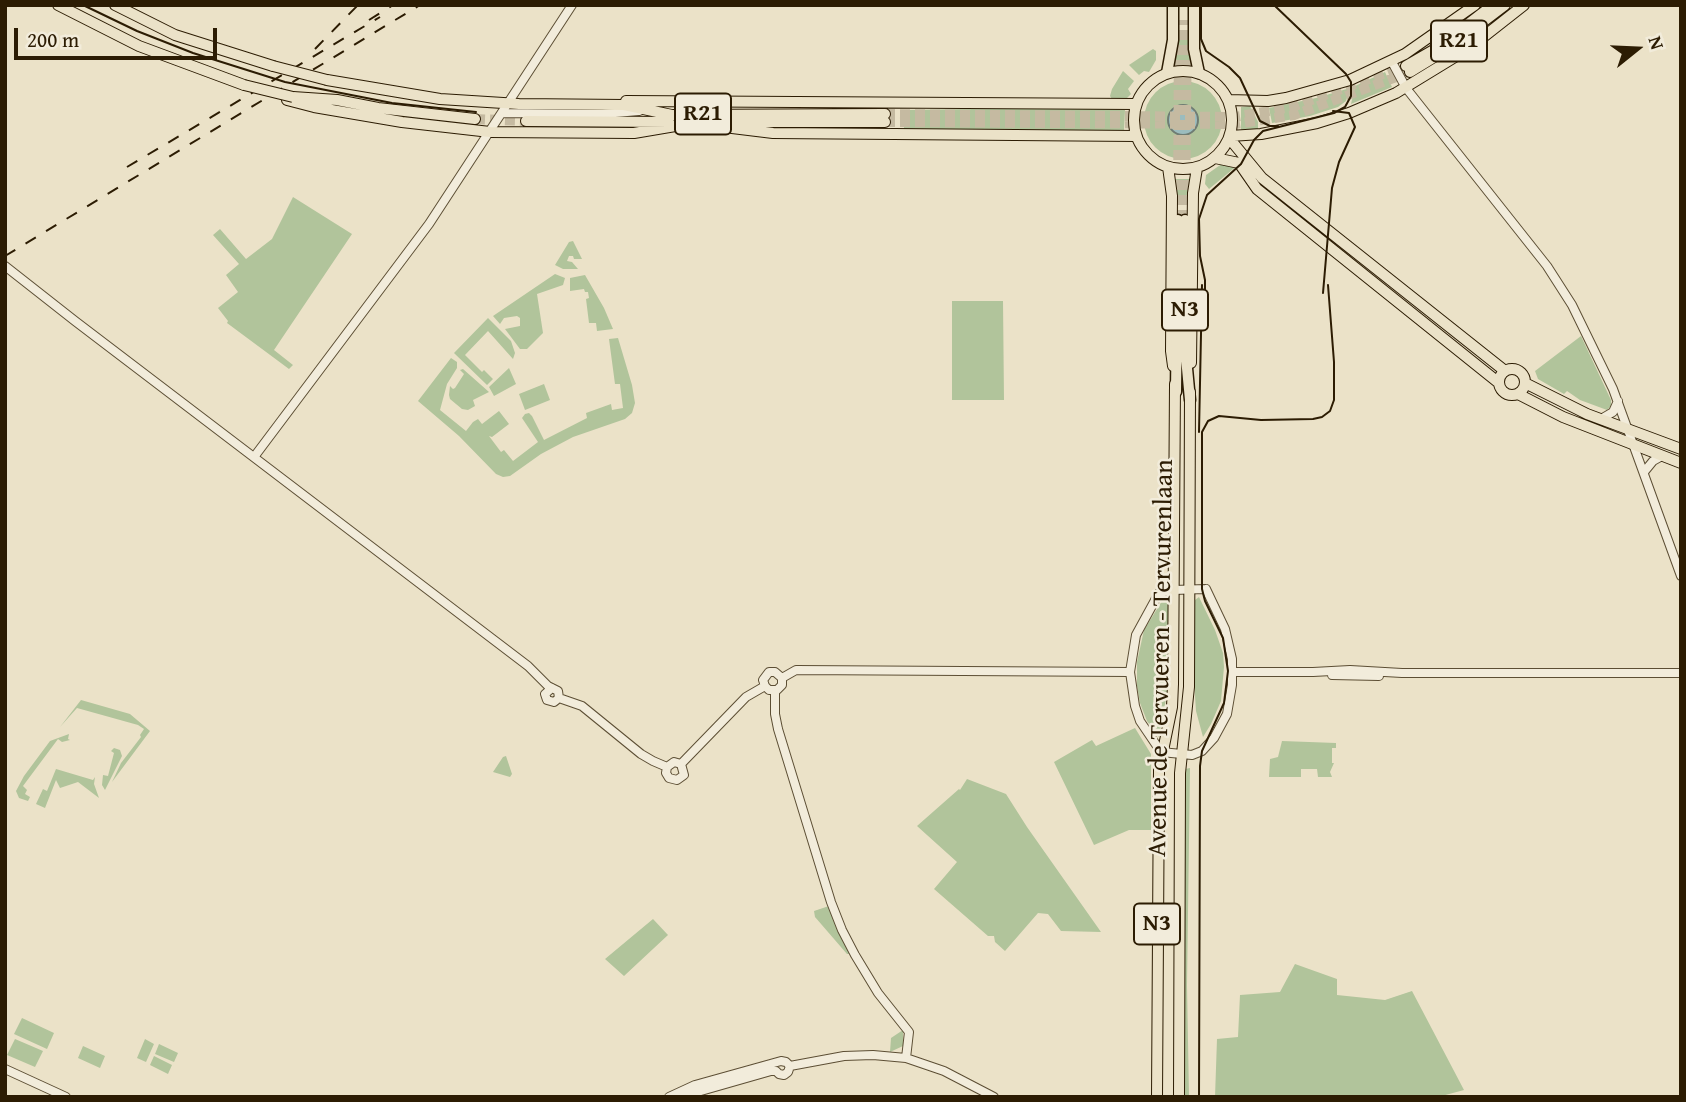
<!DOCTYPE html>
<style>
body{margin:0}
#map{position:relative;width:1686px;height:1102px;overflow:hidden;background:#ebe2c8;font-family:"Gentium Book Plus",serif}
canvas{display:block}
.frame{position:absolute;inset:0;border:7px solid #2c1c03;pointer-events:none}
.north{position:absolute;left:1602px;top:14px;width:70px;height:70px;-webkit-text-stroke:5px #f2ecdb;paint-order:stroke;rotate:72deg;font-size:19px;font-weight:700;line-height:28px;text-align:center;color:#2c1c03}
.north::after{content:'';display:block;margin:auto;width:24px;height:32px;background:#2c1c03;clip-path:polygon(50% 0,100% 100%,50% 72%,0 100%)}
.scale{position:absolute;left:14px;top:28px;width:203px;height:32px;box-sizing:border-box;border:4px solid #2c1c03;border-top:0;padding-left:9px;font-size:21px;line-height:24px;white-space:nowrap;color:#2c1c03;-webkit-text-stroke:5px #f2ecdb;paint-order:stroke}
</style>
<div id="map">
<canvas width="1686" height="1102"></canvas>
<div class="frame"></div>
<div class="north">N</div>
<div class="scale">200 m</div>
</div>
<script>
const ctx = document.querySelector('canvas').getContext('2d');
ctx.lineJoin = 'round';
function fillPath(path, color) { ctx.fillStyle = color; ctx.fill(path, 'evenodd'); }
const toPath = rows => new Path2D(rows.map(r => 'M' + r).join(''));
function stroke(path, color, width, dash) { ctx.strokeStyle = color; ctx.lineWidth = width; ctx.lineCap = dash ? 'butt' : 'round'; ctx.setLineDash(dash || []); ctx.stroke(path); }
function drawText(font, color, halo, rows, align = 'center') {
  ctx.font = font + ' "Gentium Book Plus",serif'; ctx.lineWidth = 5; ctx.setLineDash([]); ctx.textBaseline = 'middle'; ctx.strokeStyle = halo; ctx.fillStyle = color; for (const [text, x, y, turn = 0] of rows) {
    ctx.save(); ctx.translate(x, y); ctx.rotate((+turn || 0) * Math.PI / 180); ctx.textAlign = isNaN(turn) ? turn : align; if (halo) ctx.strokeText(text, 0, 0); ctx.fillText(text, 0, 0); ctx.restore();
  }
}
fillPath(toPath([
 [1175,36,1191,36,1192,62,1174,62],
 [1153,49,1156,51,1156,60,1149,72,1144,71,1139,75,1129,65],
 [1123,71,1134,81,1128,89,1131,94,1125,100,1112,99,1110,96,1112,89],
 [1385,72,1392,87,1351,104,1355,86],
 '1144 120a39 39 0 1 1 78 0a39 39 0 1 1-78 0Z',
 [1350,88,1346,101,1338,107,1310,116,1272,123,1269,108,1316,98],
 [1250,106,1258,122,1258,130,1241,130,1241,107],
 [1099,107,1125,110,1124,131,1099,133,904,129,904,110],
 [1223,163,1238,165,1209,189,1205,184,1206,175],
 [1173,179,1191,179,1190,200,1174,200],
 [293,197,352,234,274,350,293,365,289,369,227,323,228,321,218,308,238,292,226,275,239,264,213,235,220,229,246,259,272,239],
 [573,241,582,259,574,259,573,256,569,256,567,261,572,262,578,269,563,269,555,265,569,242],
 [555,274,565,278,563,285,537,294,543,333,527,349,520,349,505,329,520,326,520,318,517,316,504,318,500,324,493,316],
 [585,275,604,308,613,329,597,331,596,323,589,323,586,299,589,298,588,292,585,292,584,289,570,291,570,278],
 [1003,301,1004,400,952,400,952,301],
 [488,318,511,341,515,353,513,359,488,331,465,355,482,372,484,370,493,379,487,385,454,353],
 [1581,336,1611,400,1611,406,1607,410,1580,400,1567,391,1564,394,1538,379,1535,371],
 [618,338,632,385,635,403,632,413,625,419,573,437,541,454,510,476,503,477,496,474,459,436,418,401,451,358,457,362,457,368,447,384,440,410,466,431,473,422,478,419,482,424,499,411,509,424,492,437,489,436,501,452,504,450,513,461,538,442,522,418,525,414,529,413,532,416,544,440,587,418,586,413,611,404,612,410,623,408,620,384,615,384,609,339],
 [509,368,516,384,494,396,489,387],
 [463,369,489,392,473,400,475,406,468,410,462,409,450,399,449,395,450,386,453,389,455,388,464,374,460,370],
 [544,384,550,400,525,410,519,394],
 [1167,597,1169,604,1167,693,1159,737,1147,721,1140,703,1137,686,1137,662,1144,630,1162,601],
 [1199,597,1215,630,1223,653,1224,667,1221,701,1211,724,1203,737,1196,711,1194,681,1195,600],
 [81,700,130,714,150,731,112,782,121,763,141,737,140,735,144,729,138,725,77,708,60,727],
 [1135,728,1151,754,1151,830,1129,830,1094,845,1054,762,1092,740,1096,746],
 [69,734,68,739,70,740,62,742,58,739,23,786,27,790,25,794,30,797,28,801,19,798,16,791,24,776,50,741],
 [1282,741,1336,743,1336,748,1332,748,1332,763,1334,763,1330,772,1332,777,1318,777,1317,769,1301,769,1301,777,1269,777,1270,759,1278,757],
 [114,748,120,750,122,756,105,790,102,785,103,775,108,776,114,753,111,751],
 [506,756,512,774,510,777,493,772,503,757],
 [1190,768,1187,985,1189,1097,1184,1097,1185,769],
 [56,769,93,780,95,777,94,784,99,798,78,782,60,788,56,780,45,808,36,804,43,789,47,791],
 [967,779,1006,794,1027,827,1101,932,1061,931,1048,914,1038,913,1005,951,995,942,994,936,988,936,934,889,957,862,917,826,959,789,960,790],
 [829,906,850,954,847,954,815,917,814,911],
 [653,919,668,935,624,976,605,959],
 [1295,964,1337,979,1337,995,1385,1000,1412,991,1464,1090,1438,1097,1215,1097,1217,1039,1238,1037,1240,995,1280,992],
 [22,1018,54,1033,47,1049,14,1034],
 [903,1030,903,1046,890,1052,891,1038],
 [15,1039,43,1051,35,1067,7,1055],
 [145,1039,154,1044,146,1062,137,1058],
 [159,1044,178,1053,174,1062,155,1054],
 [83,1046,105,1056,100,1068,78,1058],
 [154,1056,172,1065,168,1074,150,1065]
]), '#b1c49b');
const water = toPath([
 '1168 120a15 15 0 1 1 30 0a15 15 0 1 1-30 0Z'
]);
fillPath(water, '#9bbcbe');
stroke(water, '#6f7c73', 2);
stroke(toPath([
 [885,114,1235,117,1292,107,1402,67],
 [475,119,526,121],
 [885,122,1235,124,1294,115,1410,72]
]), '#c5baa1', 10, [10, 5]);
stroke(toPath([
 [1178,220,1179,20],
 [1185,220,1187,20]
]), '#c5baa1', 10, [10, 5]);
const minor = toPath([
 [1392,62,1406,88,1547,266,1572,305,1613,389,1681,576],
 [502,113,603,114,639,111],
 [5,266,75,321,528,666,548,686,558,691,559,698,582,706,641,754,653,761,667,767,674,762,681,764],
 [1601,419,1613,412,1618,401],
 [254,457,429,224,572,5],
 [1644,472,1653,461,1662,456],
 [1206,589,1225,629,1232,659,1232,685,1227,714,1214,738,1202,751,1192,755,1161,752,1140,721,1135,706,1130,672,1136,635,1159,593,1173,590,1206,589],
 [1233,672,1313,672,1350,670,1402,673,1681,673],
 [1332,675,1379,676],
 [765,686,769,690,777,690,782,685,782,678,796,670,1130,672],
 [765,686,763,680,769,672,775,672,782,678],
 [552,688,545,694,547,700,554,702,559,698],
 [775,690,775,714,778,729,831,902,842,930,855,955,878,993,909,1032,906,1058],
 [681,764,746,697,765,686],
 [667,767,666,773,669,778,677,780,684,775,681,764],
 [790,1066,844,1056,873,1055,906,1058,944,1071,994,1097],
 [5,1069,66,1097],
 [669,1097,695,1085,781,1061,786,1062,790,1066],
 [680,1097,771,1071,776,1071,779,1074,784,1075,788,1072,790,1066]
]);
const major = toPath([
 [58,5,139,46,244,85],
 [115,5,175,35,273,66],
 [1406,66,1437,48,1493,5],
 '1134 120a49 49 0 1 1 98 0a49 49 0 1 1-98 0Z',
 [1410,72,1446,50,1505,5],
 [327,80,440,99,519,104,624,105,672,115,885,114],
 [293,97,337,100,378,108,475,119],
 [287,100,314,107,402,122,490,132,634,133,699,122],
 [1228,100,1268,101,1286,98,1350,80,1405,54,1475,5],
 [626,101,1136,104],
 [526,121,669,122],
 [710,122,724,127,773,133,1136,136],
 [736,122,885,122],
 [1230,136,1261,134,1317,123,1349,113,1396,93,1468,49,1524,5],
 [1229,138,1262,178,1505,371],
 [1215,158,1239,163,1257,189,1499,383],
 [1168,167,1172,196,1171,351,1173,366],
 [1191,363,1193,193,1197,168],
 '1499 382a13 13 0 1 1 26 0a13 13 0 1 1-26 0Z',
 [1525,383,1587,414,1681,449],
 [1518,394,1563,417,1681,463],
 [1157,1097,1159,770,1172,707,1173,684,1175,384],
 [1179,1097,1180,773,1189,687,1190,392]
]);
const highway = toPath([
 [1194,5,1194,49,1199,73],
 [1167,73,1173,40,1173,5],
 [1185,220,1185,347,1190,400],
 [1176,392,1178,220]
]);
stroke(minor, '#5c4e34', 10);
stroke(major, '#2c1c03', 12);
stroke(highway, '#2c1c03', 13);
stroke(minor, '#f2ecdb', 8);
stroke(major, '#ebe2c8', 10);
stroke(highway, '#ebe2c8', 10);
stroke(toPath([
 [83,5,137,31,193,53,285,82,392,103,476,112],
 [1201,5,1201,39,1206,51,1229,67,1240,78,1260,121,1270,126,1278,126],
 [1323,293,1332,188,1339,162,1355,127,1349,113,1333,111],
 [1205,294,1205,280,1200,256,1199,219,1207,195,1241,164,1254,140,1263,131,1334,113,1345,107,1351,96,1351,82,1346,74,1274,5],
 [1199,432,1202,285],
 [1199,1097,1200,766,1202,751,1224,703,1228,671,1223,638,1205,601,1202,589,1202,432,1208,421,1219,416,1261,420,1313,419,1322,417,1330,411,1334,400,1334,362,1328,285]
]), '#2c1c03', 2);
stroke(toPath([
 [369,20,393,5],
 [315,49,358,5],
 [127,167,380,17],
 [5,256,420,5]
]), '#2c1c03', 2, [12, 12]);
const majorBridge = toPath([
 [273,66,327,80],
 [244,85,293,97]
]);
stroke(majorBridge, '#2c1c03', 12, []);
stroke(majorBridge, '#ebe2c8', 10);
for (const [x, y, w] of [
 [1459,41,56],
 [703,114,56],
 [1185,310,46],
 [1157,924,46]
]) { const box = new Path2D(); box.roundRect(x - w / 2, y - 20.5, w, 41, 5); ctx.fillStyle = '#f2ecdb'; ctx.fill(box); stroke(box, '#2c1c03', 2); }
drawText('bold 24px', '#2c1c03', null, [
 ["R21",1459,41],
 ["R21",703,114],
 ["N3",1185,310],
 ["N3",1157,924]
]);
drawText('26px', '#2c1c03', '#f2ecdb', [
 ["Avenue de Tervueren - Tervurenlaan",1162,658,-89]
]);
</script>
